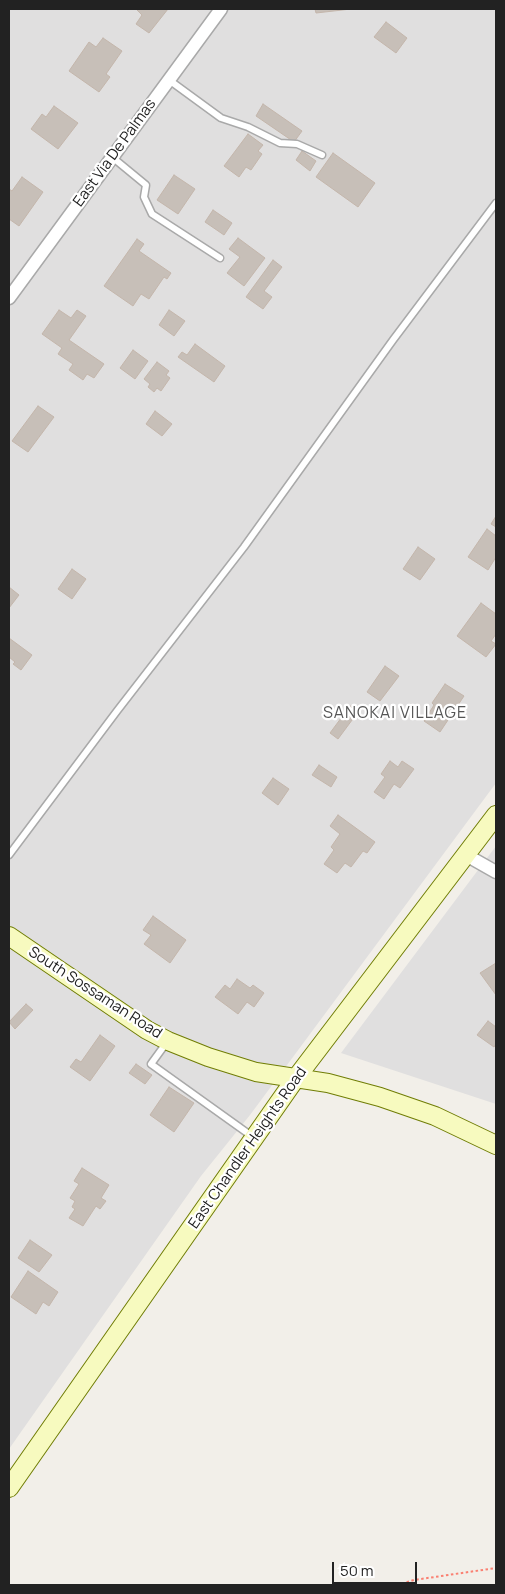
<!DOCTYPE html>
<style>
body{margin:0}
#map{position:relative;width:505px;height:1594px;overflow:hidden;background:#f2efe9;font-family:Manrope,sans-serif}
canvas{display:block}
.frame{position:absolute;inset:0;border:10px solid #222;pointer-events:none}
.scale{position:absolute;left:332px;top:1562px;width:85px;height:22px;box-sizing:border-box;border:2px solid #222;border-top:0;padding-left:6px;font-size:15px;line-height:18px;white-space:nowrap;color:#222;-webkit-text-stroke:4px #fff;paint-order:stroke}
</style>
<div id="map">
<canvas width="505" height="1594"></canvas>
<div class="frame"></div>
<div class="scale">50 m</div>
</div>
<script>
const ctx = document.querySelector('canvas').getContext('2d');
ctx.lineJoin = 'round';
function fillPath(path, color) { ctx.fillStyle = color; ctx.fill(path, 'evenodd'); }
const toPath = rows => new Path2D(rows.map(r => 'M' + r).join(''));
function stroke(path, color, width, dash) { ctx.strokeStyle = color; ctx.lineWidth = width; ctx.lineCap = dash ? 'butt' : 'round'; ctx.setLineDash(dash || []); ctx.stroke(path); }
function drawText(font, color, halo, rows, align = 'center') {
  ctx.font = font + ' Manrope,sans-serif'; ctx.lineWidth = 4.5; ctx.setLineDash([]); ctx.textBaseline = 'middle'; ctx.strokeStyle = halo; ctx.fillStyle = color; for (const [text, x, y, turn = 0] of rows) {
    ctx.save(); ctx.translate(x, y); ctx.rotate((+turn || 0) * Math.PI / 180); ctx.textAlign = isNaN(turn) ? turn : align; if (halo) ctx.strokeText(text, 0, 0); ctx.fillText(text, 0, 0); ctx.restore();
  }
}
fillPath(toPath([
 [9,9,496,9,496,783,250,1115,201,1176,9,1449],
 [496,846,496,1104,341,1053]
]), '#e0dfdf');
const building = toPath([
 [136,9,168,9,149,33,136,24,142,15,136,9],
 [315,9,351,9,316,13,315,9],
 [386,22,407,38,396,53,374,37,386,22],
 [103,38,122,51,106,74,110,77,99,92,69,71,89,42,96,47,103,38],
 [263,104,302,131,294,142,256,116,263,104],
 [54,106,78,123,58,149,31,129,42,114,46,117,54,106],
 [248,134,263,145,258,151,262,154,251,170,246,167,239,177,224,166,248,134],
 [302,151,316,161,310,171,296,160,302,151],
 [333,153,375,183,358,207,316,177,333,153],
 [174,175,195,189,178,214,157,200,174,175],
 [22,177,43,192,19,226,9,219,9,189,12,191,22,177],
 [213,210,232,223,224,235,205,222,213,210],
 [238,238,265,258,244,286,227,273,240,257,229,249,238,238],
 [137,239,144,244,139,251,171,273,167,279,164,277,149,299,141,294,133,306,104,286,137,239],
 [273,260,282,267,264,291,272,297,263,309,246,297,273,260],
 [59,310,71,318,77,310,86,316,69,340,104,364,94,378,87,374,83,380,69,370,73,364,58,354,62,348,42,334,59,310],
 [169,310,185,321,174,336,159,325,169,310],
 [195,344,225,366,214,382,178,357,182,352,187,355,195,344],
 [133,350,148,361,135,379,120,368,133,350],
 [157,362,169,371,166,375,170,378,161,391,157,388,154,392,148,387,150,384,144,379,157,362],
 [38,406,54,417,28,452,12,441,38,406],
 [155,411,172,424,162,436,146,424,155,411],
 [496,516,496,527,491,524,496,516],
 [487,529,496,536,496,557,488,570,468,557,487,529],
 [418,547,435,559,420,580,403,569,418,547],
 [72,569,86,579,72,599,58,589,72,569],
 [9,587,19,595,9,608,9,587],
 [481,603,496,614,496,634,491,641,496,644,486,657,457,636,481,603],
 [9,638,32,655,21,670,13,664,15,662,9,657,9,638],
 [385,666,399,676,380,701,367,692,385,666],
 [445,684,464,696,440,732,424,721,434,705,432,703,445,684],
 [350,706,358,712,338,739,330,733,350,706],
 [390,761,398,767,402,761,414,769,400,788,394,784,384,799,374,792,385,777,381,774,390,761],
 [319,765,337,777,331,787,312,775,319,765],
 [273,778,289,789,278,805,262,793,273,778],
 [338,815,375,842,367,853,363,851,351,867,345,863,337,873,324,864,334,850,331,847,340,834,330,826,338,815],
 [153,916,186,940,170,963,144,944,151,935,143,930,153,916],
 [496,963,496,995,480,973,496,963],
 [237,979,250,988,253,985,264,993,254,1007,247,1002,238,1014,215,997,225,985,230,989,237,979],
 [26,1004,33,1010,15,1029,9,1022,26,1004],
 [488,1021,496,1027,496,1044,494,1047,477,1035,488,1021],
 [100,1035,115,1046,90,1081,70,1067,76,1059,81,1062,100,1035],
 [136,1064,152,1075,145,1084,129,1073,136,1064],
 [169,1087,194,1103,174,1132,150,1115,169,1087],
 [82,1168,109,1185,101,1198,106,1201,100,1209,96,1206,83,1226,69,1218,75,1209,72,1207,75,1201,70,1198,79,1184,74,1181,82,1168],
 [30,1240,52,1255,39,1272,18,1258,30,1240],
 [28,1271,58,1292,49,1306,43,1302,36,1314,11,1297,28,1271]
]);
fillPath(building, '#c7bfb8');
stroke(building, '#c4b6ab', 1);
const service = toPath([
 [169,80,221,118,248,127,280,143,297,144,322,155],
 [112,157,146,185,144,197,152,214,220,258],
 [9,855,117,711,244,547,393,340,496,203],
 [167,1042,151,1064,253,1137]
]);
const minor = toPath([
 [9,298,221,9],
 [466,855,496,872]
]);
const secondary = toPath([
 [9,936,147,1030,168,1041,208,1057,256,1072,328,1083,380,1097,435,1116,496,1145],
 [9,1488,296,1078,496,815]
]);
stroke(service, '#a9a9a9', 9);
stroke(minor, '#a9a9a9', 15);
stroke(secondary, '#707d05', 20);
stroke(toPath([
 [397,1585,414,1580,496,1568]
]), '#fa8072', 2, [2.5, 2.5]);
stroke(service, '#fff', 6);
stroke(minor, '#fff', 12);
stroke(secondary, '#f7fabf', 18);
drawText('15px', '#222', '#fff', [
 ["East Via De Palmas",115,153,-54],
 ["South Sossaman Road",95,993,33],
 ["East Chandler Heights Road",248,1148,-55]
]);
ctx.letterSpacing = '1px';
drawText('16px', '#555', '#fff', [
 ["SANOKAI VILLAGE",395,714]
]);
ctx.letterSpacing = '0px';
</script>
